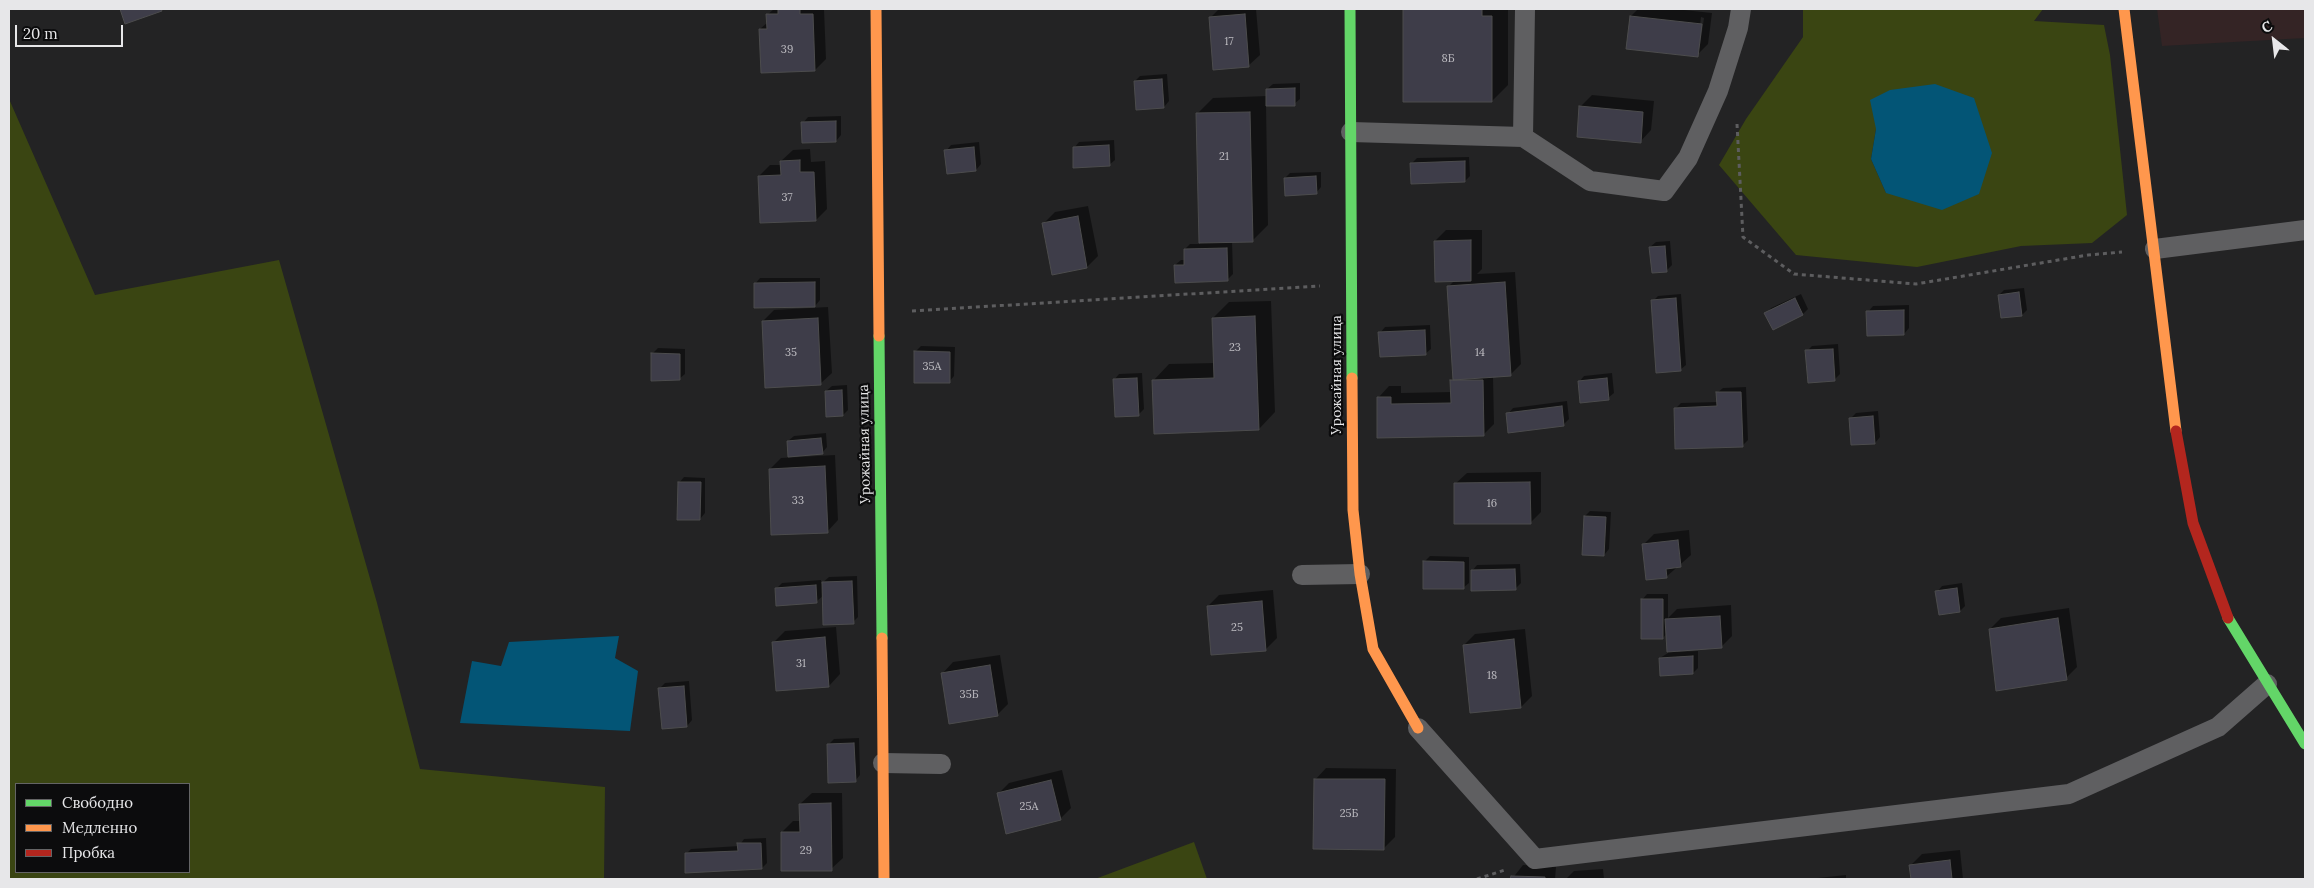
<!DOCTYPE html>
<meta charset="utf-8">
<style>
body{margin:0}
#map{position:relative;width:2314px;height:888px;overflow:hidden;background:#232324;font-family:Lora,serif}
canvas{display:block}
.frame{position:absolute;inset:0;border:10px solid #e7e7e9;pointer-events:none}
.legend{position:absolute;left:15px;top:783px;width:175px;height:90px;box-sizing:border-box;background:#0c0c0d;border:1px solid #646465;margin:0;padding:6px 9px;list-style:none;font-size:15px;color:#e7e7e9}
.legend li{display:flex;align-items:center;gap:10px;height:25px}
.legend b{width:25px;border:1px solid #646465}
.north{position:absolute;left:2249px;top:15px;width:50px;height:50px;-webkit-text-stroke:4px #0c0c0d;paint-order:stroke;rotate:331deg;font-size:14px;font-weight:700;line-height:20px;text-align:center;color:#e7e7e9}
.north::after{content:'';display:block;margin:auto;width:18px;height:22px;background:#e7e7e9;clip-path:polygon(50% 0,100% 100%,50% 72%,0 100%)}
.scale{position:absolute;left:15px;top:25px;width:108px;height:22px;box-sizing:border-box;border:2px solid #e7e7e9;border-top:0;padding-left:6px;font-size:15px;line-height:18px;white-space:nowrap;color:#e7e7e9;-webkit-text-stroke:4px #0c0c0d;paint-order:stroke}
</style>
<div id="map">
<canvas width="2314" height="888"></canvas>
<div class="frame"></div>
<ul class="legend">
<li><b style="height:6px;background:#63d668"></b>Свободно</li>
<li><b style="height:6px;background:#ff974d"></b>Медленно</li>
<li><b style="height:6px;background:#b3261e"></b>Пробка</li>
</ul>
<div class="north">С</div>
<div class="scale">20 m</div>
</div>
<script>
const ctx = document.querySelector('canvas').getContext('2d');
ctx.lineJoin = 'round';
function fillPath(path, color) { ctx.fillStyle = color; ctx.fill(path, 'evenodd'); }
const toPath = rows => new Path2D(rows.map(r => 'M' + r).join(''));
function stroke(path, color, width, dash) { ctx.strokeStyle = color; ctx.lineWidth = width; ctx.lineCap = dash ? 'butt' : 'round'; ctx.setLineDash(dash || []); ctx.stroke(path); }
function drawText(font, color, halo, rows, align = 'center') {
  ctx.font = font + ' Lora,serif'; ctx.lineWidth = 4.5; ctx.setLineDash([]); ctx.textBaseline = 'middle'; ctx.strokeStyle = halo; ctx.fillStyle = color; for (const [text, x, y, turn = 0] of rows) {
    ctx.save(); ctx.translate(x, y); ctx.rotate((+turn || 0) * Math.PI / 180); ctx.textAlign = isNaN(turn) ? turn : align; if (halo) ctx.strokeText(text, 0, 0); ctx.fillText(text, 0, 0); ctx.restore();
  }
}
fillPath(toPath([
 [2157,9,2305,9,2305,38,2162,46]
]), '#342425');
fillPath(toPath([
 [1803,9,2043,9,2034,21,2104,25,2110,55,2127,215,2092,243,2021,246,1917,267,1796,255,1719,165,1746,119,1803,37],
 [1876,129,1886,193,1871,159],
 [9,99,95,295,279,260,377,603,420,769,605,787,604,879,9,879],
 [16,784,189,784,189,872,16,872],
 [1194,842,1207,879,1095,879]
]), '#3a4512');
fillPath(toPath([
 [1935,84,1974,98,1992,153,1979,194,1942,210,1886,193,1871,159,1876,129,1870,100,1890,90],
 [619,636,615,658,638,671,630,731,460,723,472,661,501,666,509,642]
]), '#035576');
fillPath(toPath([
 [774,9,824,9,826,59,815,70,760,29,768,22,767,15],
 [1219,9,1256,9,1260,55,1248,66,1210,18],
 [1404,9,1508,9,1508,85,1492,101,1405,101],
 [1638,9,1675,9,1712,13,1708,44,1697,55,1631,16],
 [1701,17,1704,18,1700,45,1698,45],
 [1167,74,1169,101,1164,107,1135,81,1140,76],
 [1300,83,1300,99,1294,104,1266,105,1268,225,1252,241,1232,241,1233,274,1227,280,1175,265,1181,260,1185,260,1185,249,1190,244,1200,244,1197,114,1213,98,1267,96,1267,89,1273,84],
 [1592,95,1654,101,1651,130,1640,142,1581,106],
 [841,116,841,135,836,141,803,123,808,117],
 [1114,140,1115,160,1109,165,1074,148,1079,142],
 [979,142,981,164,976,170,946,151,951,145],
 [810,149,811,162,825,161,827,209,816,220,759,176,770,165,782,165,781,161,793,150],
 [1469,157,1470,176,1465,181,1411,164,1417,158],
 [1321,172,1321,187,1316,193,1285,178,1290,173],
 [1088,206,1098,256,1087,267,1044,223,1055,212],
 [1446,230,1482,230,1482,269,1477,274,1515,272,1521,364,1510,375,1493,376,1494,424,1483,435,1379,437,1378,398,1389,386,1401,386,1401,393,1452,392,1451,381,1454,378,1449,286,1455,280,1435,241],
 [1670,241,1672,265,1666,271,1650,247,1656,242],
 [760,278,820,278,820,300,815,306,755,284],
 [2024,288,2027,310,2022,315,1999,295,2004,290],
 [1681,294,1686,365,1680,370,1653,301,1658,296],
 [1801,294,1808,309,1803,314,1773,328,1766,314,1771,308],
 [1271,301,1275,412,1259,429,1153,381,1169,364,1215,363,1213,318,1229,302],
 [1909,305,1909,328,1904,334,1868,312,1873,306],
 [828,307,832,373,820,384,763,321,774,310],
 [1430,325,1431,349,1425,354,1380,333,1385,327],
 [1838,344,1840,374,1834,380,1807,351,1812,346],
 [921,346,955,347,954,376,949,382,915,352],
 [658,348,685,349,685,374,679,379,652,354],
 [1142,373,1144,409,1138,415,1114,380,1119,374],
 [1612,373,1614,393,1608,398,1579,382,1584,376],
 [847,385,848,410,843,415,826,391,832,386],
 [1746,387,1748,440,1742,446,1675,409,1681,403,1718,402,1717,393,1723,388],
 [1567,401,1569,419,1564,424,1508,414,1513,408],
 [1878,411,1880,437,1875,443,1850,419,1856,413],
 [826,433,827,447,822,453,788,441,794,436],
 [835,455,838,520,827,532,770,469,781,458],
 [1541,472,1541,512,1530,523,1455,484,1467,473],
 [684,477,705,478,705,513,700,519,679,483],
 [1590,511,1611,512,1609,549,1604,555,1585,516],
 [1689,530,1691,555,1666,577,1643,545,1654,534],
 [1430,556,1469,557,1469,583,1463,588,1424,562],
 [1520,564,1521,583,1515,589,1472,571,1477,565],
 [857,576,858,617,853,622,824,595,817,601,776,589,782,583,821,580,821,584,829,577],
 [1962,583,1965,606,1960,611,1937,592,1942,586],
 [1273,590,1277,638,1265,650,1208,606,1219,595],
 [1647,594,1668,594,1668,618,1677,609,1731,605,1732,636,1721,647,1677,650,1677,652,1698,651,1698,668,1693,673,1660,658,1668,653,1667,633,1663,638,1642,600],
 [2069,608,2077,667,2066,678,1990,629,2001,618],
 [836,627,840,674,829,686,774,642,785,631],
 [1525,629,1532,696,1521,707,1464,645,1475,634],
 [1000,655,1008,704,997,715,942,674,953,662],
 [689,681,692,720,687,726,660,688,665,683],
 [859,738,860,775,855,781,828,745,834,739],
 [1326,768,1396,769,1395,837,1384,848,1315,780],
 [1062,770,1071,808,1060,819,998,794,1009,783],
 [812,793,842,793,843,858,831,869,782,832,793,821,801,821,800,804],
 [766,838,767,863,762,868,686,854,691,849,739,846,744,839],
 [1960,850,1963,879,1912,879,1911,865,1922,854],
 [1523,865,1556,867,1555,879,1512,879],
 [1603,869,1604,879,1566,879,1574,871],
 [1846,875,1846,879,1808,879]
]), '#0007');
const building = toPath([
 [120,9,161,9,162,11,125,24,120,9],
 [778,9,800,9,800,14,813,14,815,71,761,73,759,29,767,29,766,14,778,14,778,9],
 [1403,9,1482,9,1482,16,1492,16,1492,102,1403,102,1403,9],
 [1245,14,1249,67,1213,70,1209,17,1245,14],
 [1630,16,1702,24,1698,57,1626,49,1630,16],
 [1162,79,1164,108,1136,110,1134,81,1162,79],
 [1295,88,1295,106,1266,106,1266,89,1295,88],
 [1579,106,1643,112,1641,143,1577,137,1579,106],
 [1250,112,1253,242,1199,243,1196,113,1250,112],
 [836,121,836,142,802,143,801,122,836,121],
 [1109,145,1110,166,1073,168,1073,147,1109,145],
 [974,147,976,171,947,174,944,150,974,147],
 [800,160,800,172,814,172,816,221,760,223,758,176,781,175,780,161,800,160],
 [1465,161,1465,182,1411,184,1410,163,1465,161],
 [1316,176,1317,194,1285,196,1284,178,1316,176],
 [1078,216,1087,268,1052,275,1042,223,1078,216],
 [1471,240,1471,281,1435,282,1434,241,1471,240],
 [1665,246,1667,272,1652,273,1649,247,1665,246],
 [1227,248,1228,281,1175,283,1174,265,1184,265,1184,249,1227,248],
 [815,282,815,307,754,308,754,283,815,282],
 [1505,282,1511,376,1453,380,1447,286,1505,282],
 [2019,292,2022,316,2001,318,1998,295,2019,292],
 [1676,298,1681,371,1656,373,1651,300,1676,298],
 [1795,298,1803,315,1773,330,1764,313,1795,298],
 [1904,310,1904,335,1867,336,1866,311,1904,310],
 [1255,316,1259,430,1154,434,1152,380,1214,378,1212,318,1255,316],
 [818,318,821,385,765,388,762,321,818,318],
 [1425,330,1426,355,1380,357,1378,332,1425,330],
 [1833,349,1835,381,1808,383,1805,350,1833,349],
 [914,351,950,352,950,383,914,383,914,351],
 [651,353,680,354,680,380,651,381,651,353],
 [1137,378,1139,416,1115,417,1113,379,1137,378],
 [1607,378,1609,400,1580,403,1578,381,1607,378],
 [1450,380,1483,380,1484,436,1377,438,1377,397,1391,397,1391,404,1451,403,1450,380],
 [842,390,843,416,826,417,825,391,842,390],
 [1716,392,1741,392,1743,447,1675,449,1674,408,1717,406,1716,392],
 [1562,406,1564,426,1508,433,1506,413,1562,406],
 [1873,416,1875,444,1851,445,1849,418,1873,416],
 [821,438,823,454,788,457,787,441,821,438],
 [825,466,828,533,771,535,769,469,825,466],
 [678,482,701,482,700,520,677,520,678,482],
 [1530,482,1531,524,1454,524,1454,483,1530,482],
 [1584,516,1606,517,1604,556,1582,555,1584,516],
 [1678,540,1681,567,1666,569,1667,578,1646,580,1642,544,1678,540],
 [1423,561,1464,562,1464,589,1423,589,1423,561],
 [1515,569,1516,590,1471,591,1471,570,1515,569],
 [852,581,854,624,823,625,822,582,852,581],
 [816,585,817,603,776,606,775,588,816,585],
 [1957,588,1960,612,1939,615,1935,591,1957,588],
 [1641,599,1663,599,1663,639,1641,639,1641,599],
 [1262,601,1266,651,1211,655,1207,606,1262,601],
 [1720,616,1722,648,1667,652,1665,619,1720,616],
 [2058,618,2067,680,1996,691,1989,629,2058,618],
 [825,637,829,687,776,691,772,642,825,637],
 [1514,639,1521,708,1470,713,1463,645,1514,639],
 [1693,656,1693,674,1660,676,1659,658,1693,656],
 [990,665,998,716,949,724,941,673,990,665],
 [684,686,687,727,662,729,658,688,684,686],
 [854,743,856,782,828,783,827,744,854,743],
 [1314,779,1385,779,1384,850,1313,849,1314,779],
 [1051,780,1061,820,1006,834,997,793,1051,780],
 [831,803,832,871,781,871,781,832,800,832,799,804,831,803],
 [737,843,761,843,762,869,685,873,685,853,738,851,737,843],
 [1950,860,1952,879,1911,879,1909,865,1950,860],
 [1511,876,1545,877,1545,879,1510,879,1511,876]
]);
fillPath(building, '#3e3d49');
stroke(building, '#4c4c4d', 1);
stroke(toPath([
 [1737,124,1743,237,1794,274,1916,284,2088,255,2122,252],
 [912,311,1320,286],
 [1477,879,1505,870]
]), '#5d5d5f', 3, [4, 4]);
stroke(toPath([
 [1351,132,1523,137,1590,181,1664,191,1688,158,1718,91,1738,28,1741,9],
 [1523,137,1525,9],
 [2155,249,2305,230],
 [1302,575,1360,574],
 [1418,728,1535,859,2069,794,2218,727,2267,684],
 [883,763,941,764]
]), '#5f5f61', 20);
stroke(toPath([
 [1350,9,1352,378],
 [879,336,882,638],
 [2228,618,2305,744]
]), '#63d668', 11);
stroke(toPath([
 [876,9,879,336],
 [2124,9,2176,431],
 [1352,378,1353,510,1360,574,1373,649,1418,728],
 [882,638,884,879]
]), '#ff974d', 11);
stroke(toPath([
 [2176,431,2193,523,2228,618]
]), '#b3261e', 11);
drawText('11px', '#bdbcc1', null, [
 ["17",1229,42],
 ["39",787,50],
 ["8Б",1448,59],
 ["21",1224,157],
 ["37",787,198],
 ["23",1235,348],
 ["35",791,353],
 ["14",1480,353],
 ["35А",932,367],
 ["33",798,501],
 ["16",1492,504],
 ["25",1237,628],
 ["31",801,664],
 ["18",1492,676],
 ["35Б",969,695],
 ["25А",1029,807],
 ["25Б",1349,814],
 ["29",806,851]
]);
drawText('14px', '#e7e7e9', '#0c0c0d', [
 ["Урожайная улица",1337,375,-90],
 ["Урожайная улица",865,444,-91]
]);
</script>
